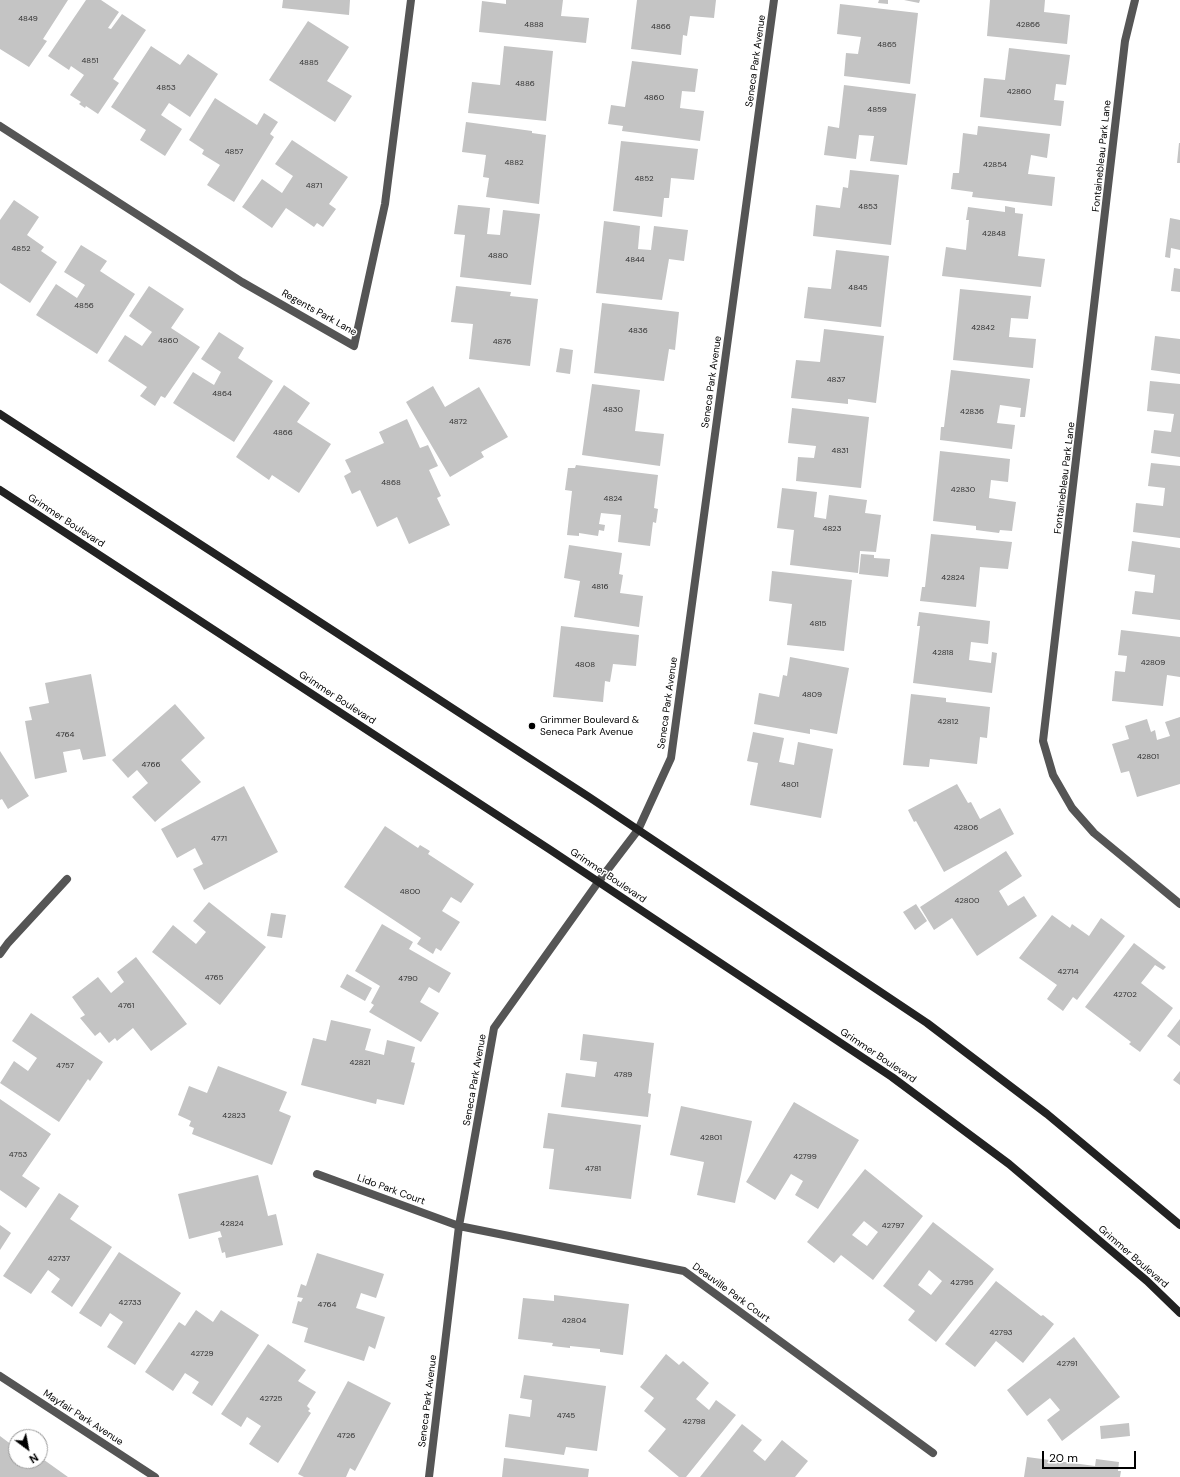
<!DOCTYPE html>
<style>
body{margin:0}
#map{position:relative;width:1180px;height:1477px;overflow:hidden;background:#fff;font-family:"DM Sans",sans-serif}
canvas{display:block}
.north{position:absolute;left:8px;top:1429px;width:40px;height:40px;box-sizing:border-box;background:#fff;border:1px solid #999;border-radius:50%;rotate:148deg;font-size:11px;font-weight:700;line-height:16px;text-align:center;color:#000}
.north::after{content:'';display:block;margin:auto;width:14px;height:18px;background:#000;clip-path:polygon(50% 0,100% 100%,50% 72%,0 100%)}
.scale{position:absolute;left:1042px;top:1451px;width:94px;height:18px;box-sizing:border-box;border:2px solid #000;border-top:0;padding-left:5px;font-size:12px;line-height:14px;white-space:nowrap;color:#000;-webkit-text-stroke:3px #fff;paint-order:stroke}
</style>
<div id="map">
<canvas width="1180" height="1477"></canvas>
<div class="north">N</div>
<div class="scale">20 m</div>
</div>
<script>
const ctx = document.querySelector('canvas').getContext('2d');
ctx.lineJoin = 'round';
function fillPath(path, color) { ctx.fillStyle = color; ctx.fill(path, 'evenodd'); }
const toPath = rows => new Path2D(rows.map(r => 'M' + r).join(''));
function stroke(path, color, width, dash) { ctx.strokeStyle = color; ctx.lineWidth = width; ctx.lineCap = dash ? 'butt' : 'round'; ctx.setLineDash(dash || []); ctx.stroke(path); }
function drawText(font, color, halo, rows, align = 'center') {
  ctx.font = font + ' "DM Sans",sans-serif'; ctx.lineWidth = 3; ctx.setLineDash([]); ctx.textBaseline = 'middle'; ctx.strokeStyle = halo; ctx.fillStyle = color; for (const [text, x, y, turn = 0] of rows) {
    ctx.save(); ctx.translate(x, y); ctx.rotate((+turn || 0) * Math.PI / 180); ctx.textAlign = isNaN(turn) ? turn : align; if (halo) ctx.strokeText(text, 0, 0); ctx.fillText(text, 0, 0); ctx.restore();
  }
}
fillPath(toPath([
 [0,0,68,0,43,39,47,41,29,67,0,49],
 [86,0,101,0,119,12,108,28,111,29,122,14,146,30,113,79,119,83,98,114,86,106,85,108,79,104,81,102,70,95,84,75,71,66,69,70,48,56],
 [283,0,350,0,349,15,282,8],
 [506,0,563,0,561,16,589,18,586,43,479,32,482,1,506,4],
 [637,0,716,0,714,18,690,16,687,36,683,35,681,55,631,49],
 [879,0,888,0,888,4,878,3],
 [904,0,920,0,919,3],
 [990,0,1045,0,1044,12,1070,15,1067,44,987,36],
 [840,4,918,13,910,84,844,76,846,53,858,54,861,37,837,34],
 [308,21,349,47,327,81,352,96,335,122,269,80],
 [151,46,180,65,188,54,218,74,190,117,169,103,161,115,182,129,165,156,140,140,146,130,111,107],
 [504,46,553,51,546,121,468,113,472,82,500,85],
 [1009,48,1070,55,1066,85,1056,84,1054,100,1064,101,1061,126,980,117,984,78,1005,80],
 [632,61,698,69,695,92,682,91,680,108,704,111,700,141,622,131,623,126,608,124,611,105,625,107],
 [844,85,916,94,907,165,870,161,874,136,859,135,856,159,824,155,828,126,839,128],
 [215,98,257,125,264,113,278,122,270,134,274,137,234,202,207,185,220,165,202,154,204,150,189,140],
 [466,122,532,131,532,133,546,135,539,204,486,197,489,178,483,177,486,155,462,152],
 [978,126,1050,134,1047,158,1031,155,1028,174,1055,177,1052,206,972,197,973,192,951,189,953,173,959,173,963,133,977,135],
 [292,140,348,177,329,204,336,209,323,227,317,223,314,227,286,208,272,228,242,207,262,179,282,193,293,176,275,164],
 [621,141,698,149,694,180,671,178,669,198,664,198,662,217,613,211],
 [1179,143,1180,143,1180,163,1177,163],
 [850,170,899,175,891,245,813,236,816,205,840,208,843,187,848,188],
 [14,200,39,217,27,235,44,247,41,251,57,262,30,303,0,283,0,220],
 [458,205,490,208,487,234,500,235,503,210,540,214,531,285,460,277,465,235,454,234],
 [1005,206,1015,208,1015,213,1023,214,1018,256,1045,259,1041,287,942,276,946,247,966,250,969,220,966,220,968,207,1005,212],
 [1170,218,1180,220,1180,250,1171,248,1170,258,1165,257],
 [604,221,640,226,638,249,651,250,654,226,688,230,684,261,669,259,662,300,596,293],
 [81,245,107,261,100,271,135,294,97,354,36,315,56,284,77,298,85,285,64,272],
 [836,250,889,256,881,327,804,318,808,287,831,289],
 [1174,268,1180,269,1180,292,1171,291],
 [149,286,184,309,171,328,200,347,165,398,161,396,155,406,140,396,147,387,108,361,125,335,142,346,152,332,129,316],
 [456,286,511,292,510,296,538,299,530,366,469,359,473,324,451,322],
 [960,289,1031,296,1028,319,1011,318,1009,337,1036,339,1033,368,953,360],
 [602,303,679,312,675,350,669,349,664,381,594,373],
 [824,329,884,336,876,403,848,399,848,404,791,398,796,360,820,362],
 [219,332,244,348,238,358,273,381,234,442,173,403,193,372,214,385,221,372,201,359],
 [1155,336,1180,339,1180,374,1151,370],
 [560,348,573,350,570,374,556,372],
 [951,370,1030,379,1025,417,1020,417,1021,408,1000,405,997,423,1015,425,1012,449,940,440,941,427,944,427],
 [1150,381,1180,384,1180,457,1151,453,1154,430,1171,432,1174,414,1147,411],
 [592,384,640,390,635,431,664,434,660,466,582,455],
 [284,385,310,403,297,422,331,444,299,493,272,475,269,480,236,457],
 [433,386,445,407,479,387,508,437,481,452,484,457,450,477,406,402],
 [792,408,869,417,861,488,796,481,798,457,814,458,816,446,788,443],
 [407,419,420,448,428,445,438,466,429,470,441,496,437,498,450,525,409,544,397,517,377,527,360,490,352,494,344,476,351,472,345,460,384,443,379,432],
 [940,451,1010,459,1008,482,991,480,989,498,1016,502,1012,531,1000,530,999,533,976,530,976,526,933,521],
 [1151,463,1180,466,1180,538,1133,532,1136,503,1163,506,1165,488,1148,486],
 [576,465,658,475,654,508,658,509,656,523,653,522,650,546,618,542,621,515,601,513,599,524,605,525,604,531,599,530,598,536,579,533,579,536,567,535,572,491,565,490,568,468,575,468],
 [782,488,817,492,814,517,826,519,829,495,867,500,865,513,881,515,876,552,860,551,858,573,790,565,794,530,777,528],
 [931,534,1012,542,1008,569,980,567,976,607,920,601,922,587,925,587],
 [1132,541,1180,548,1180,620,1132,614,1135,591,1153,593,1155,575,1128,571],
 [569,545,622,553,619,574,623,575,620,593,643,596,639,627,574,617,580,581,564,578],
 [861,554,874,555,874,558,890,559,888,577,859,574],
 [772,571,852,580,844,651,787,645,792,604,769,601],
 [919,612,990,621,988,644,971,642,969,660,991,663,992,652,997,653,992,693,913,683,920,626,917,626],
 [561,626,639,635,636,666,613,664,610,682,605,681,603,702,553,697],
 [1121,630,1180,637,1180,677,1167,675,1163,706,1112,701,1115,671,1125,672,1127,656,1118,655],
 [790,657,849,668,837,734,810,729,810,734,754,724,759,693,779,697,783,675,787,676],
 [91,674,106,756,83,760,80,749,63,752,67,772,35,779,25,721,32,720,29,707,49,703,45,683],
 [911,694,946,698,946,702,990,707,987,738,980,737,977,764,930,759,929,767,903,765],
 [175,704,205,738,181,760,201,782,155,822,132,797,148,783,137,770,128,778,112,760],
 [1180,717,1180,784,1137,797,1129,771,1121,773,1112,744,1129,739,1125,726,1147,719,1151,732,1155,730,1157,740,1170,736,1165,722],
 [753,732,784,738,779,762,794,765,798,742,833,749,821,818,750,805,758,763,747,761],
 [0,751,29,796,8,809,2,799,0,800],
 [957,784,968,803,971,802,980,819,1000,808,1014,834,944,872,916,821,914,822,908,810],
 [244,786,278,852,204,890,193,869,203,864,195,848,177,858,161,829],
 [385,826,418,848,420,845,430,851,428,854,474,884,461,903,451,897,442,911,460,922,441,951,436,948,433,954,417,944,421,938,344,887],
 [1006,851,1022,876,999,891,1008,906,1024,896,1037,916,977,956,952,918,934,930,920,907],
 [209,902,266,947,220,1005,152,952,173,925,196,944,206,932,193,921],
 [916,904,927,921,915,930,903,912],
 [271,913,286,915,282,938,267,936],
 [1052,915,1070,928,1072,924,1089,936,1101,918,1125,936,1077,1000,1073,997,1063,1011,1047,999,1057,985,1019,958],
 [382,924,413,942,409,949,451,973,439,993,429,987,420,1002,439,1013,421,1042,369,1012,374,1005,371,1003,380,986,355,971],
 [1134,943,1166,967,1163,970,1155,965,1141,983,1173,1008,1140,1052,1129,1044,1131,1042,1085,1007],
 [136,957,187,1024,151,1051,133,1028,117,1041,115,1038,109,1043,100,1032,95,1036,80,1018,85,1015,72,997,98,977,111,993,124,982,117,972],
 [347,974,372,988,365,1001,340,987],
 [31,1013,103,1062,90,1081,88,1079,59,1122,0,1083,14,1061,28,1071,37,1058,12,1041],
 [1180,1019,1180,1046,1167,1036],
 [331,1020,371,1029,365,1050,384,1055,387,1040,415,1047,411,1062,415,1063,404,1105,377,1099,376,1104,301,1085,313,1038,326,1041],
 [583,1034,654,1043,648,1093,651,1094,648,1117,561,1107,566,1073,595,1077,597,1062,580,1060],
 [218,1066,287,1092,279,1111,291,1116,272,1165,192,1134,194,1128,189,1126,191,1121,178,1115,189,1086,207,1093],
 [1180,1071,1180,1085,1173,1080],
 [0,1099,51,1134,22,1176,40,1188,26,1208,0,1190],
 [794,1102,859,1140,818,1209,795,1195,803,1181,791,1174,775,1200,746,1182],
 [681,1106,752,1121,735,1203,697,1195,704,1162,670,1155],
 [548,1113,641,1125,631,1199,549,1189,554,1149,543,1148],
 [865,1169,923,1216,873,1280,841,1255,834,1263,807,1242],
 [864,1221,878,1232,867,1246,852,1235],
 [258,1175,268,1216,276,1214,283,1245,226,1258,225,1252,222,1253,218,1238,222,1237,220,1231,189,1239,178,1194],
 [59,1193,79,1206,70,1219,112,1247,72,1307,51,1292,60,1279,48,1270,31,1294,3,1276],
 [933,1222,994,1269,936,1342,908,1320,915,1311,883,1286],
 [929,1270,942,1281,931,1295,918,1285],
 [0,1225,11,1233,0,1250],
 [119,1252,181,1293,135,1365,107,1347,123,1322,110,1313,101,1327,79,1313],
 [317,1253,384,1274,376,1298,361,1293,356,1308,385,1317,375,1349,369,1346,364,1361,304,1342,308,1328,292,1323,298,1301,301,1302,303,1298,297,1297,301,1284,306,1286],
 [996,1281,1041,1316,1043,1315,1054,1324,1023,1363,996,1341,975,1367,945,1344],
 [554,1295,629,1304,623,1355,600,1352,600,1349,570,1346,570,1348,552,1346,553,1343,518,1339,523,1298,554,1301],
 [196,1310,213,1322,221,1310,259,1335,212,1406,192,1393,199,1382,185,1373,173,1391,145,1372,179,1322,185,1326],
 [1074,1337,1120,1397,1062,1441,1047,1420,1060,1410,1050,1398,1027,1416,1007,1390],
 [268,1344,306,1370,298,1381,316,1392,307,1406,310,1409,308,1411,311,1413,278,1463,249,1444,261,1426,247,1417,241,1427,221,1414],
 [666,1354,679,1365,683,1361,709,1383,696,1399,709,1410,716,1400,736,1415,686,1477,679,1477,648,1451,666,1429,644,1411,654,1398,640,1387],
 [524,1375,606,1386,597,1451,566,1447,564,1455,505,1447,509,1414,530,1417,532,1400,520,1398],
 [348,1381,391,1403,355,1471,350,1468,346,1477,304,1477,298,1474],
 [1129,1423,1130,1436,1101,1439,1100,1426],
 [742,1424,762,1440,753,1451,765,1461,782,1440,808,1461,795,1477,700,1477],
 [0,1436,12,1445,16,1439,16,1461,40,1461,40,1457,68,1477,0,1477],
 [1027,1457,1095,1466,1096,1459,1119,1462,1118,1471,1121,1471,1120,1477,1024,1477],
 [504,1458,589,1469,588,1477,502,1477]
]), '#c4c4c4');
stroke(toPath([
 [1135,0,1125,41,1043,741,1053,775,1072,808,1094,833,1180,904],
 [0,126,242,282,354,346,385,204,411,0],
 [0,954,8,943,67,879],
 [317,1174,459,1226,684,1271,933,1453],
 [0,1376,155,1477],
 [429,1477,459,1226,494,1028,599,881,638,830,671,758,774,0]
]), '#555', 8);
stroke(toPath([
 [0,414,589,797,927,1023,1047,1114,1180,1225],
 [0,490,549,849,892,1077,1009,1164,1147,1281,1180,1313]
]), '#222', 8);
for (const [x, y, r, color] of [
 [532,726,4,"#000"]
]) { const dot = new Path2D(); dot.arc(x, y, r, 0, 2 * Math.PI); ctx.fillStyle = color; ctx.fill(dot); stroke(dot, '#fff', 1.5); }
drawText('8px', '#313131', null, [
 ["4849",28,19],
 ["4888",534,25],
 ["42866",1028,25],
 ["4866",661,27],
 ["4865",887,45],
 ["4851",90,61],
 ["4885",309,63],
 ["4886",525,84],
 ["4853",166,88],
 ["42860",1019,92],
 ["4860",654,98],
 ["4859",877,110],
 ["4857",234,152],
 ["4882",514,163],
 ["42854",995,165],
 ["4852",644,179],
 ["4871",314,186],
 ["4853",868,207],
 ["42848",994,234],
 ["4852",21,249],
 ["4880",498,256],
 ["4844",635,260],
 ["4845",858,288],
 ["4856",84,306],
 ["42842",983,328],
 ["4836",638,331],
 ["4860",168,341],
 ["4876",502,342],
 ["4837",836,380],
 ["4864",222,394],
 ["4830",613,410],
 ["42836",972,412],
 ["4872",458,422],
 ["4866",283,433],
 ["4831",840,451],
 ["4868",391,483],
 ["42830",963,490],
 ["4824",613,499],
 ["4823",832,529],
 ["42824",953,578],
 ["4816",600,587],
 ["4815",818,624],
 ["42818",943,653],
 ["42809",1153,663],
 ["4808",585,665],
 ["4809",812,695],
 ["42812",948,722],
 ["4764",65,735],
 ["42801",1148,757],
 ["4766",151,765],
 ["4801",790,785],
 ["42806",966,828],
 ["4771",219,839],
 ["4800",410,892],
 ["42800",967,901],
 ["42714",1068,972],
 ["4765",214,978],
 ["4790",408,979],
 ["42702",1125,995],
 ["4761",126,1006],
 ["42821",360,1063],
 ["4757",65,1066],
 ["4789",623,1075],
 ["42823",234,1116],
 ["42801",711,1138],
 ["4753",18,1155],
 ["42799",805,1157],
 ["4781",593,1169],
 ["42824",232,1224],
 ["42797",893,1226],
 ["42737",59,1259],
 ["42795",962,1283],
 ["42733",130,1303],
 ["4764",327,1305],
 ["42804",574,1321],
 ["42793",1001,1333],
 ["42729",202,1354],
 ["42791",1067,1364],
 ["42725",271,1399],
 ["4745",566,1416],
 ["42798",694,1422],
 ["4726",346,1436]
]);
drawText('10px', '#000', '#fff', [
 ["Seneca Park Avenue",756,61,-82],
 ["Fontainebleau Park Lane",1102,156,-84],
 ["Regents Park Lane",319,313,29],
 ["Seneca Park Avenue",712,382,-82],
 ["Fontainebleau Park Lane",1065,478,-83],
 ["Grimmer Boulevard",66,521,33],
 ["Grimmer Boulevard",337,698,33],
 ["Seneca Park Avenue",668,703,-82],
 ["Grimmer Boulevard",608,876,34],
 ["Grimmer Boulevard",878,1056,34],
 ["Seneca Park Avenue",475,1080,-80],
 ["Lido Park Court",391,1190,20],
 ["Grimmer Boulevard",1133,1257,41],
 ["Deauville Park Court",731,1293,36],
 ["Seneca Park Avenue",428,1401,-83],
 ["Mayfair Park Avenue",83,1418,33]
]);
drawText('10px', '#000', '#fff', [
 ["Grimmer Boulevard &",540,720],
 ["Seneca Park Avenue",540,732]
], 'left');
</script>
